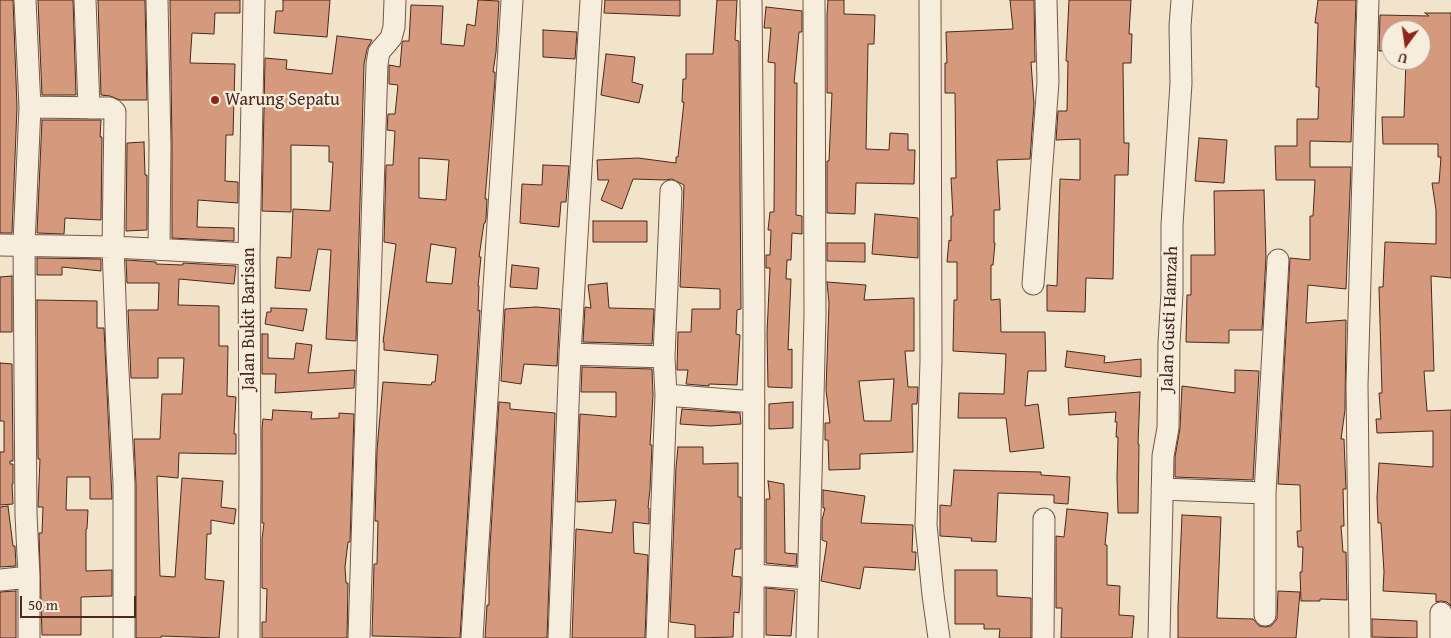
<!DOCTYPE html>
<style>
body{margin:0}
#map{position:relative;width:1451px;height:638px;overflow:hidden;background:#f2e4cb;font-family:"Gentium Book Plus",serif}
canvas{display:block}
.north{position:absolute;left:1381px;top:20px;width:50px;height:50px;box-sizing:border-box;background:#f7eddd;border:1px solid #b29e90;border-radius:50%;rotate:194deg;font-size:14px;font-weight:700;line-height:20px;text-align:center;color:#4a281c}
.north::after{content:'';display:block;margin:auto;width:18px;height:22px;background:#8f2418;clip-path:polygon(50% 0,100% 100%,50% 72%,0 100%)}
.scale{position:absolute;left:20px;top:596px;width:116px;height:22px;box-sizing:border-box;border:2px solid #4a281c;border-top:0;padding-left:6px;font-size:15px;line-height:18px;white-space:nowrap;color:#4a281c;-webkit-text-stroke:4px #f7eddd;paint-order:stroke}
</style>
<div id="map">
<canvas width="1451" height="638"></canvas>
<div class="north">U</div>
<div class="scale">50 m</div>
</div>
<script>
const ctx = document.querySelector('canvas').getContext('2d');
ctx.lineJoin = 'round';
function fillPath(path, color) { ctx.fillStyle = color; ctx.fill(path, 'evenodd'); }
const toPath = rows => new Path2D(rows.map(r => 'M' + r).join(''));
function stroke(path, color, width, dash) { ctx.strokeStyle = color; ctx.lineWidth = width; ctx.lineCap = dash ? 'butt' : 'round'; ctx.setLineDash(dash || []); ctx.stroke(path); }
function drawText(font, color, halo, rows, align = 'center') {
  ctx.font = font + ' "Gentium Book Plus",serif'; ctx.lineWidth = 4.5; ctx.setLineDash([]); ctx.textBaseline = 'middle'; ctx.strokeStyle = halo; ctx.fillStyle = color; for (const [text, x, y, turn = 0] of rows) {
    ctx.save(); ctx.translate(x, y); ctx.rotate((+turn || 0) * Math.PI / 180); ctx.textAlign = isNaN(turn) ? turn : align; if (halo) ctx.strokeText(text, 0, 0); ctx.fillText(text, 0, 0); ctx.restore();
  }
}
const building = toPath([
 [0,0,13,0,17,107,12,233,0,233,0,0],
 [38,0,73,0,76,95,42,95,38,0],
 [98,0,145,0,147,100,120,100,110,96,101,95,98,0],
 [170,0,240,0,240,13,215,13,214,34,192,33,190,63,235,64,233,135,226,135,225,181,238,182,238,203,198,200,197,227,234,228,234,241,172,238,172,145,170,0],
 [283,0,330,0,327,37,274,33,276,11,283,11,283,0],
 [478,0,499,1,496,52,493,72,495,72,495,79,485,199,487,199,486,219,485,223,484,223,479,257,481,257,478,286,479,286,478,311,480,310,460,638,372,636,374,564,377,564,378,521,375,521,377,450,383,382,431,385,432,382,435,382,438,355,384,350,384,342,383,342,396,244,384,242,386,165,393,165,395,131,387,130,388,114,395,114,398,85,389,84,389,65,400,67,402,43,403,41,409,41,411,5,443,6,441,44,464,46,467,24,475,26,478,0],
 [419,158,449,160,446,200,419,198,419,158],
 [431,244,456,248,452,284,426,282,431,244],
 [605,0,680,0,680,16,604,13,605,0],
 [717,0,737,0,735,40,739,41,741,309,737,310,736,334,740,335,737,385,709,384,709,386,686,384,688,370,677,370,678,332,691,332,692,309,720,309,720,289,680,287,684,185,672,179,665,180,633,179,622,209,601,200,609,180,598,180,597,160,638,158,676,163,676,157,678,157,684,102,682,102,683,79,686,79,686,54,713,54,717,0],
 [828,0,844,0,844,14,875,15,874,44,868,44,866,149,889,150,890,133,908,134,908,150,915,150,914,184,856,183,855,214,827,213,827,161,829,161,832,93,827,93,827,15,828,0],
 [1010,0,1034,0,1035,62,1031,62,1034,104,1030,159,997,160,1000,210,994,210,994,243,995,243,993,265,991,265,991,300,1000,299,1001,332,1045,332,1046,371,1028,371,1025,406,1038,404,1044,448,1010,452,1006,418,958,418,959,393,1004,394,1006,354,953,351,954,300,957,300,957,262,947,262,949,240,951,241,951,216,953,216,951,178,956,178,955,93,945,93,945,63,947,63,946,32,1013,29,1010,0],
 [1069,0,1131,0,1129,34,1132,34,1131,63,1123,63,1124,143,1129,143,1128,175,1115,175,1113,279,1086,278,1085,312,1047,311,1047,285,1057,286,1060,179,1080,180,1080,139,1056,140,1058,111,1067,111,1068,61,1066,61,1069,0],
 [1318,0,1356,0,1351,142,1310,141,1310,167,1351,167,1346,289,1308,285,1306,323,1346,320,1345,410,1341,439,1344,439,1346,489,1343,489,1344,526,1341,526,1343,552,1346,552,1347,600,1320,599,1320,601,1301,601,1300,572,1302,572,1303,547,1298,547,1297,531,1301,531,1300,485,1278,484,1290,258,1310,260,1310,216,1313,216,1315,180,1276,180,1275,146,1297,146,1297,119,1318,119,1319,87,1316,87,1318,23,1315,23,1318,0],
 [766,7,802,11,802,32,799,32,794,83,797,83,796,215,802,216,802,234,792,233,791,260,787,260,786,279,791,279,788,350,792,349,792,388,768,387,767,333,770,268,766,268,766,255,770,255,771,230,768,230,770,212,774,212,775,63,768,62,771,28,764,28,766,7],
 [1425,13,1451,13,1451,278,1431,276,1434,371,1424,371,1427,411,1451,410,1451,606,1447,602,1441,601,1436,602,1436,594,1383,591,1384,572,1381,523,1378,523,1377,498,1379,463,1433,467,1433,431,1377,433,1376,419,1381,419,1379,393,1382,393,1379,287,1383,287,1385,242,1436,244,1436,210,1432,183,1439,183,1441,157,1438,157,1438,144,1383,144,1382,117,1404,117,1406,60,1421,60,1421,30,1391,30,1391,51,1379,51,1380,15,1429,16,1425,13],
 [543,30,577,32,575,59,543,57,543,30],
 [337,36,372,40,367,49,364,64,356,341,326,339,331,250,318,249,310,291,275,288,277,257,291,258,293,209,330,211,333,162,329,162,329,146,291,145,291,212,262,211,265,58,287,60,286,69,332,74,337,36],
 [606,54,635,57,632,82,643,85,639,103,601,95,606,54],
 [42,120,101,120,100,137,102,137,101,220,65,218,64,234,37,233,42,120],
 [1199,138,1227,140,1224,183,1195,181,1199,138],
 [144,142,145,175,147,175,147,230,126,231,127,143,144,142],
 [543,165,569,166,566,202,561,202,559,227,520,223,522,184,542,185,543,165],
 [1264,190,1266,257,1262,330,1229,330,1229,343,1186,342,1187,295,1191,295,1191,255,1215,255,1214,191,1264,190],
 [875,214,918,218,918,258,872,254,875,214],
 [593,221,647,221,647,242,593,242,593,221],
 [827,243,865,243,865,262,827,261,827,243],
 [37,258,101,259,101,271,62,267,62,275,37,275,37,258],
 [126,260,156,262,156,264,183,265,183,263,236,266,234,284,179,279,178,305,219,306,219,346,228,346,227,396,236,397,234,434,236,434,236,454,179,453,178,478,157,476,160,576,175,577,182,478,223,481,221,507,236,509,234,524,211,520,211,534,207,534,205,579,224,581,219,638,161,636,161,638,136,638,136,484,134,439,160,439,162,394,182,394,184,358,158,358,158,378,131,378,128,310,158,310,159,283,127,283,126,260],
 [512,265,539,268,537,289,510,287,512,265],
 [12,276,12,332,0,332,0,277,12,276],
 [827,282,866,285,864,300,914,298,914,351,905,351,908,387,918,387,917,404,912,404,913,452,860,454,860,469,829,470,828,440,825,440,825,423,830,423,826,390,829,303,827,282],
 [894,379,891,421,864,421,859,381,894,379],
 [607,283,609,308,654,309,652,344,583,342,585,307,591,308,588,285,607,283],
 [37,300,97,301,97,328,104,328,112,499,90,499,90,477,67,477,66,510,88,510,87,529,86,529,86,571,112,570,112,596,81,597,81,635,42,635,39,533,42,533,43,507,38,507,40,459,38,459,37,300],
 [536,307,560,309,557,366,524,364,521,384,501,381,505,309,536,307],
 [271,308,307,309,303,331,265,324,267,312,271,312,271,308],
 [262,334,268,334,268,358,294,359,296,343,312,345,308,373,355,370,354,388,275,393,276,374,262,374,262,334],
 [1067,351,1105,356,1104,363,1141,359,1141,377,1065,367,1067,351],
 [0,363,12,364,13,461,10,461,10,464,13,464,13,484,12,484,13,504,0,505,0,452,4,452,4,421,0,421,0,363],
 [582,367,652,369,653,395,650,445,652,445,650,489,648,508,649,508,649,524,633,522,634,553,648,555,645,638,572,638,576,529,612,533,616,500,577,502,580,414,616,417,616,392,581,392,582,367],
 [1235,370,1259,371,1253,480,1175,477,1175,457,1180,428,1182,386,1235,393,1235,370],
 [1140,392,1138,444,1139,444,1138,513,1118,513,1117,478,1118,437,1116,437,1117,422,1115,422,1116,412,1069,415,1068,398,1140,392],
 [499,402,510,403,510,409,555,413,547,638,485,638,487,605,489,605,489,563,499,402],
 [793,402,793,428,769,429,769,404,793,402],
 [682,409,740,413,741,424,710,426,680,424,682,409],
 [273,410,312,412,311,419,339,418,339,413,354,414,350,542,348,542,345,567,346,583,348,583,347,638,262,638,262,622,266,622,267,589,262,588,262,539,264,523,262,523,262,428,263,419,272,420,273,410],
 [678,447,703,447,703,464,738,463,738,497,741,497,741,549,735,549,732,576,741,577,741,586,739,613,734,612,733,637,695,638,695,625,670,622,676,467,678,447],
 [954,470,1041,472,1041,475,1070,477,1068,504,1054,503,1054,495,998,493,996,542,971,541,972,538,940,536,940,505,951,506,954,470],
 [768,481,784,484,785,553,797,554,796,566,766,563,766,499,770,499,768,481],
 [823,490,865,496,861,523,913,525,912,552,916,552,915,570,864,567,860,589,821,581,827,542,822,540,822,520,825,508,823,508,823,490],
 [8,506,13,546,15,546,16,566,0,567,0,507,8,506],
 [1067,509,1108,513,1105,545,1107,545,1107,585,1120,586,1119,615,1134,616,1132,638,1061,638,1062,608,1056,608,1056,536,1064,537,1067,509],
 [1182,515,1221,517,1217,618,1253,619,1259,626,1265,627,1271,626,1277,619,1278,591,1300,592,1296,638,1178,638,1178,607,1182,515],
 [955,570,997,570,997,596,1031,598,1031,638,999,638,1000,629,984,629,984,624,955,624,955,570],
 [766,588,795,591,791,636,766,635,766,588],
 [16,591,16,638,0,638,0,592,16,591],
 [1372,619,1417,621,1417,638,1372,637,1372,619]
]);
fillPath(building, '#d5997d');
stroke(building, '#4a281c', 1);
const minor = toPath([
 [25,0,30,107,24,244,26,514,29,577,29,638],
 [85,0,89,108],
 [157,0,160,145,159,249],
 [751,0,754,302,753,638],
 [930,0,931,361,926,525,933,595,939,638],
 [30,107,109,108,113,110,115,112,113,247,117,352,124,484,124,638],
 [0,245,113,247,249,254],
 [1033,284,1048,82,1046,0],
 [570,354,664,357],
 [666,395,754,402],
 [1162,489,1265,493],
 [754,575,808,579],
 [0,580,29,577],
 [1441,613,1441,638],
 [1265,615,1265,493,1278,260],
 [249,638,250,475,249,254,254,0],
 [359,638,377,64,379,52,391,38,394,27,395,0],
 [472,638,512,0],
 [559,638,570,354,591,0],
 [657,638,666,395,664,357,671,191],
 [807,638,815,315,814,0],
 [1043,638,1044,519],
 [1159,638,1163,456,1168,428,1169,343,1172,293,1172,225,1181,83,1180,26,1182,0],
 [1360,638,1357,385,1368,0]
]);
stroke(minor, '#745748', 23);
stroke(minor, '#f7eddd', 21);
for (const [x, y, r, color] of [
 [215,100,5,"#8f2418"]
]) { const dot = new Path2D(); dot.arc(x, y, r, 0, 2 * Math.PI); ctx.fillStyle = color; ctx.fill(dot); stroke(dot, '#f7eddd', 2); }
drawText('18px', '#4a281c', '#f7eddd', [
 ["Warung Sepatu",225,100]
], 'left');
drawText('18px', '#4a281c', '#f7eddd', [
 ["Jalan Bukit Barisan",249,319,-90],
 ["Jalan Gusti Hamzah",1170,319,-88]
]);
</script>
